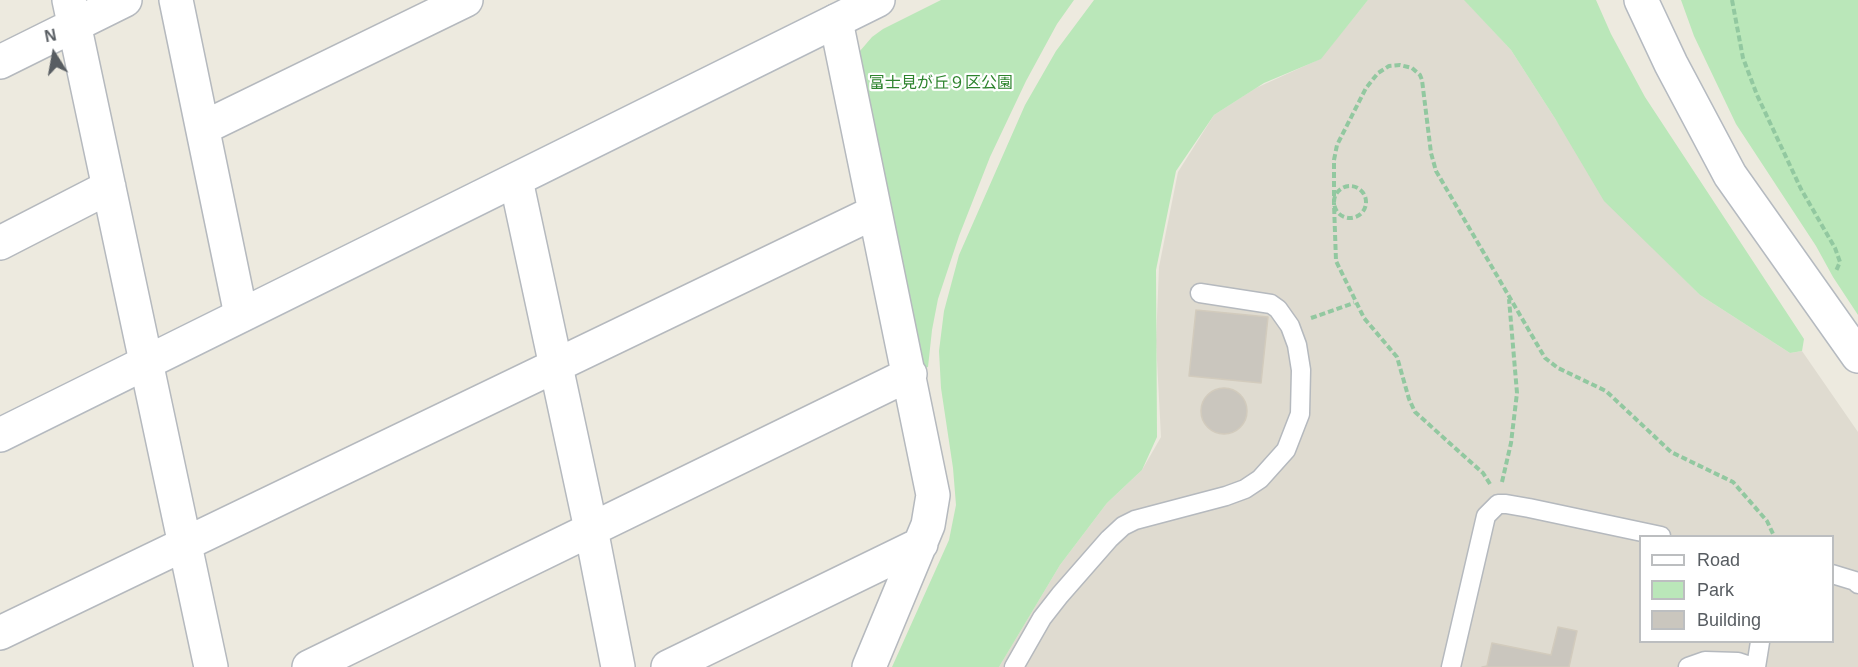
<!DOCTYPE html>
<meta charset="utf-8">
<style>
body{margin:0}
#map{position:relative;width:1858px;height:667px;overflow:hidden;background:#edeadf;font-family:Helvetica,sans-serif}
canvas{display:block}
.legend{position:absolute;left:1639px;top:535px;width:195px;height:108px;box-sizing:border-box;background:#fff;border:2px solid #bcbec0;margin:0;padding:8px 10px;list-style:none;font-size:18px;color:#585d62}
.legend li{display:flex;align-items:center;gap:12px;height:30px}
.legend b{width:30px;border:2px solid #bcbec0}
.north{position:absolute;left:24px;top:24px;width:60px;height:60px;-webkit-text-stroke:4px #fff;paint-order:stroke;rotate:349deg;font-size:16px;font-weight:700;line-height:24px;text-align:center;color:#585d62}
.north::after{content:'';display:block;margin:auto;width:21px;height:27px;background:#585d62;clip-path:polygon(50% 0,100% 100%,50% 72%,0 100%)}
</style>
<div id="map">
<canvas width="1858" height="667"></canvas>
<ul class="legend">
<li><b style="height:8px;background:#fff"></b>Road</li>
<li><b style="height:16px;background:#bae7b9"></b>Park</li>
<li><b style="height:16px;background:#cac6be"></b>Building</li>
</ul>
<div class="north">N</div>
</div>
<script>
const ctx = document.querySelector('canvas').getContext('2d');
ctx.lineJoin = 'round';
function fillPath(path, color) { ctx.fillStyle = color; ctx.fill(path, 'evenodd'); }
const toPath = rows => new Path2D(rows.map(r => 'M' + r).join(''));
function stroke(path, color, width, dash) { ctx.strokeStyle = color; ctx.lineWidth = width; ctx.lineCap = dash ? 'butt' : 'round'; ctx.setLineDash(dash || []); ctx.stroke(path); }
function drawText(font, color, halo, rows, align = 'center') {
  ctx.font = font + ' Helvetica,"Noto Sans JP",sans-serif'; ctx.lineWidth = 4.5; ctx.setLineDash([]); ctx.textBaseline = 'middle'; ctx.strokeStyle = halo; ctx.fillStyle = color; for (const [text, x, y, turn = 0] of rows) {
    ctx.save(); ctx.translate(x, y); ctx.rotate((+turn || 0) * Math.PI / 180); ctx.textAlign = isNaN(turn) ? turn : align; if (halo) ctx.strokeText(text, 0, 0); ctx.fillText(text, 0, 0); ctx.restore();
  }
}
fillPath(toPath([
 [1368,0,1465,0,1511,50,1556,120,1660,255,1700,295,1790,353,1802,351,1858,432,1858,667,999,667,1060,565,1107,503,1142,470,1161,437,1156,341,1159,267,1178,172,1214,115,1256,88,1320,59],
 [1640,536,1832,536,1832,642,1640,642]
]), '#dfdbd0');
fillPath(toPath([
 [941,0,1074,0,1057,24,1026,81,990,157,959,236,938,299,932,330,928,367,921,369,860,61,860,51,872,37,883,29],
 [1094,0,1368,0,1321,59,1264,83,1214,115,1176,171,1156,270,1157,437,1142,470,1107,503,1060,565,999,667,892,667,949,540,956,505,953,468,941,388,939,351,944,311,959,255,1025,105,1056,51],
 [1464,0,1596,0,1611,34,1645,97,1804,339,1802,351,1790,353,1700,295,1604,201,1556,120,1511,50],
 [1681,0,1858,0,1858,315,1833,277,1816,246,1736,124,1694,36]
]), '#bae7b9');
const building = toPath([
 [1196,310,1268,317,1261,383,1189,376,1196,310],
 '1201 411a23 23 0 1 1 46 0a23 23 0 1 1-46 0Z',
 [1558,627,1577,631,1569,667,1482,667,1487,666,1492,643,1551,655,1558,627]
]);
fillPath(building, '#cac6be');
stroke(building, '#d2cbbd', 1.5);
const lane = toPath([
 [1832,574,1855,581,1858,584],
 [1014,667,1042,618,1060,595,1109,539,1123,526,1135,520,1226,496,1245,489,1260,479,1286,450,1300,414,1301,370,1297,345,1290,326,1278,309,1271,304,1200,293],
 [1451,667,1486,516,1498,504,1506,504,1529,508,1661,536],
 [1688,667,1705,661,1738,662,1753,667],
 [1756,667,1760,642]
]);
const street = toPath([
 [69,0,211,667],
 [176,0,241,315],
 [836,21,933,495,928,525,869,667],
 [0,62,125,0],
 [203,128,466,0],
 [516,180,591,529,618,667],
 [0,243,109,187],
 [0,633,875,212],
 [309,667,910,374],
 [668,667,921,544]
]);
const secondary = toPath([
 [1641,0,1671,64,1730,175,1858,356],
 [0,435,878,0]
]);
stroke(lane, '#b5b9be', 21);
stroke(street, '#b5b9be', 36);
stroke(secondary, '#b5bac0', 36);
stroke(toPath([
 [1732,0,1743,58,1757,95,1801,189,1835,248,1840,262,1836,271],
 '1334 202a16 16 0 1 1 32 0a16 16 0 1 1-32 0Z',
 [1311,318,1354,303],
 [1502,482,1511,443,1517,393,1509,299],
 [1490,484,1483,473,1415,412,1409,399,1397,357,1364,318,1336,261,1334,204,1334,160,1337,145,1366,88,1378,73,1389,66,1400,65,1412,68,1420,75,1422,80,1431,153,1436,171,1545,358,1558,368,1606,391,1671,452,1733,482,1767,521,1774,536]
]), '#92c8a0', 4, [6, 3]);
stroke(lane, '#fff', 18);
stroke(street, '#fff', 33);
stroke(secondary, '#fff', 33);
drawText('16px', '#2e842e', '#fff', [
 ["富士見が丘９区公園",941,84]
]);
</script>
